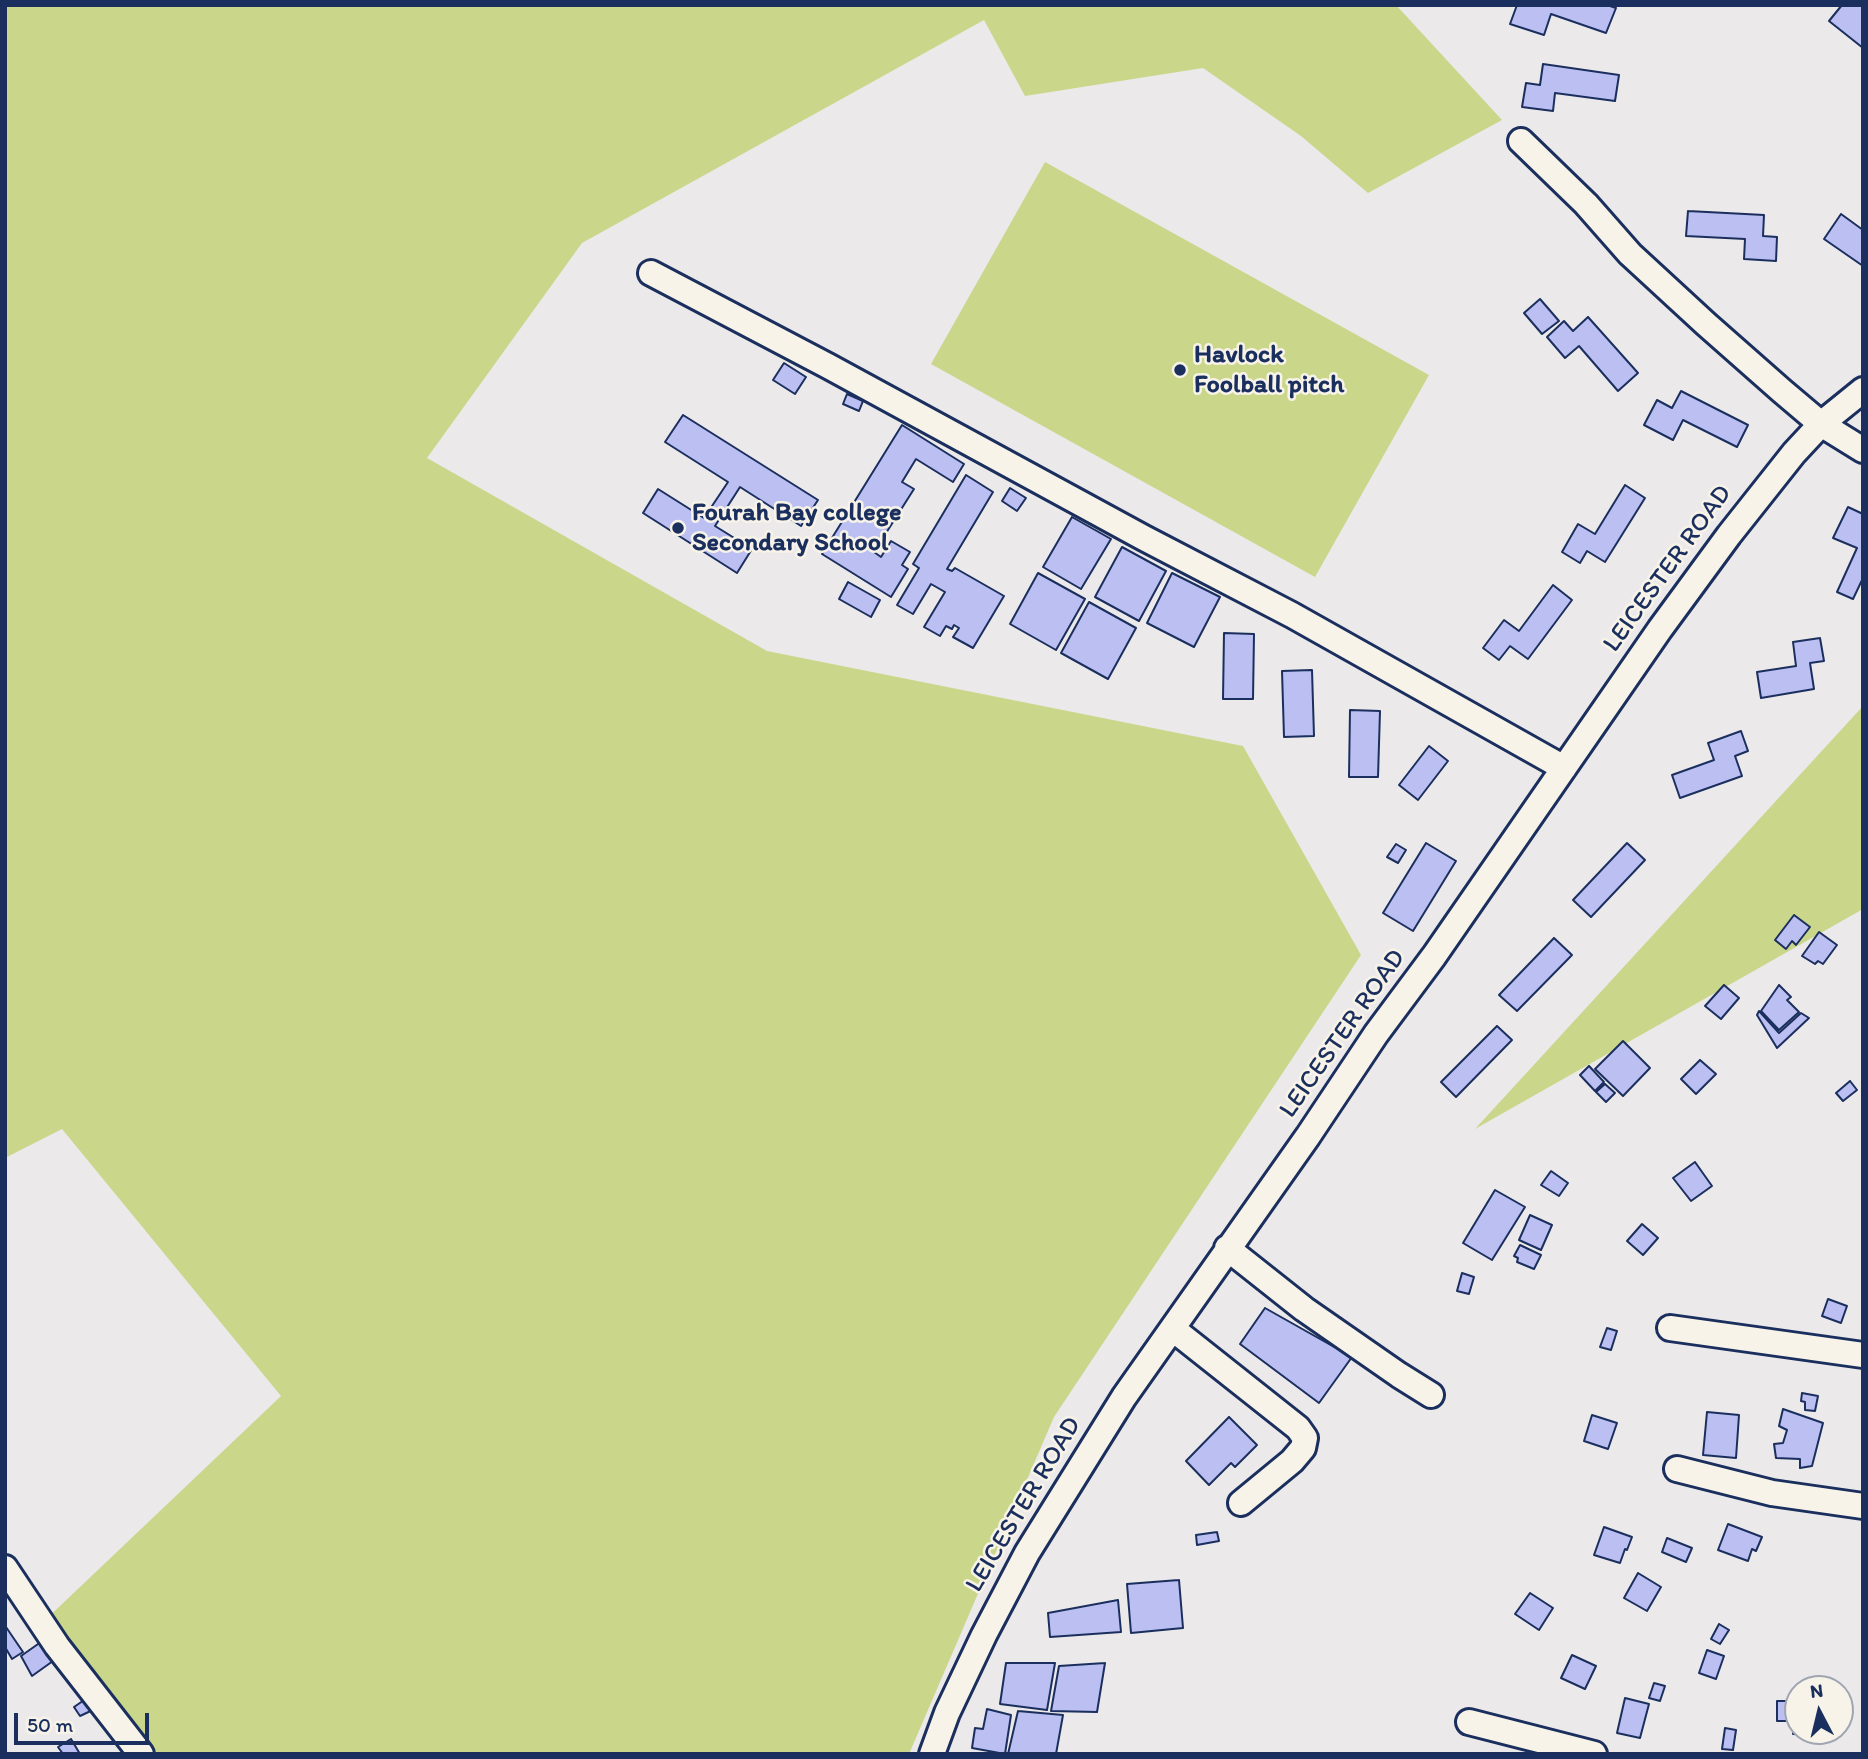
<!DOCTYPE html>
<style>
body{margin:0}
#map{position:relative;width:1868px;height:1759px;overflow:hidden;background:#ebe9ea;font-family:Itim,sans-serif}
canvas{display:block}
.frame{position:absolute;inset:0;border:7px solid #1b2f5e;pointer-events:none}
.north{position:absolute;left:1784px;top:1675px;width:70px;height:70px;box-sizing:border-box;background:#f7f3e8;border:2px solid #9fa5b1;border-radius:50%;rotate:353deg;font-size:19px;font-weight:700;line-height:28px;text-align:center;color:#1b2f5e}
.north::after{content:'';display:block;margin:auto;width:24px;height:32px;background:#1b2f5e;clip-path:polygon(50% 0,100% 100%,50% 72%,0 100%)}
.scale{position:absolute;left:14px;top:1713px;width:135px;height:32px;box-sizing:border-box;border:4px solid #1b2f5e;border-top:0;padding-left:9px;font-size:21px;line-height:24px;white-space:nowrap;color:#1b2f5e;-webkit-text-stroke:5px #f7f3e8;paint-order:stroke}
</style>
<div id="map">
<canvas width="1868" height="1759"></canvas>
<div class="frame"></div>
<div class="north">N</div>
<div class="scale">50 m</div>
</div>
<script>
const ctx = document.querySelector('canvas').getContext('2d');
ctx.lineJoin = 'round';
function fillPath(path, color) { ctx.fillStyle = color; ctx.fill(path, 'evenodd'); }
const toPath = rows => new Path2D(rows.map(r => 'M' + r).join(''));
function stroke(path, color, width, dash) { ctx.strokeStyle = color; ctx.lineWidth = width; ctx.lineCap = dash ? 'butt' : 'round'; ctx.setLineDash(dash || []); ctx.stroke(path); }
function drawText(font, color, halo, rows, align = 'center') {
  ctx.font = font + ' Itim,sans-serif'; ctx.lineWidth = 5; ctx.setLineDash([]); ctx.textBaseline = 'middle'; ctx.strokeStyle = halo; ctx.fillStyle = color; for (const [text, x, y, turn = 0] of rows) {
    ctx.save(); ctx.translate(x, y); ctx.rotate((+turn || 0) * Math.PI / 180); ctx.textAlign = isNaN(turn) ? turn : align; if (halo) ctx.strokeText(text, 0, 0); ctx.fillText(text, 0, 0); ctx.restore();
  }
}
fillPath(toPath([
 [5,5,1396,5,1502,120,1368,193,1301,136,1203,68,1025,96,984,20,582,243,427,458,767,651,1243,746,1361,955,1054,1417,909,1754,158,1754,41,1624,281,1396,62,1129,5,1158],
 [1045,162,1429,375,1315,577,931,364],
 [1863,706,1863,909,1475,1129]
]), '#cad78b');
const building = toPath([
 [1517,5,1607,5,1616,8,1606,33,1551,14,1544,35,1510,24,1517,5],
 [1842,5,1863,5,1863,48,1829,21,1842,5],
 [1543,64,1619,75,1615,101,1555,93,1553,111,1522,107,1526,83,1540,85,1543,64],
 [1688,211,1764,215,1763,236,1777,237,1776,261,1744,259,1745,239,1686,236,1688,211],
 [1841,214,1863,230,1863,266,1824,239,1841,214],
 [1540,299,1559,321,1542,334,1524,313,1540,299],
 [1588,317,1638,373,1618,391,1579,346,1565,358,1547,337,1564,321,1573,331,1588,317],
 [784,363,806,377,795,394,773,380,784,363],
 [1681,391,1748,425,1737,447,1683,420,1673,440,1644,425,1657,400,1672,408,1681,391],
 [847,394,863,401,859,411,843,404,847,394],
 [683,415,818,500,801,526,740,487,715,526,752,549,737,573,643,513,658,489,704,518,728,482,665,442,683,415],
 [902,425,964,464,953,482,916,459,902,482,914,489,874,552,881,557,891,541,910,552,902,565,908,569,891,597,822,554,902,425],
 [966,475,993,492,947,569,952,571,955,568,1004,596,973,648,953,637,959,628,954,625,952,629,946,626,940,636,924,627,945,592,931,584,913,614,897,605,919,568,913,564,966,475],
 [1625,485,1645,498,1605,562,1587,551,1580,563,1562,552,1578,524,1595,534,1625,485],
 [1010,488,1026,498,1017,511,1002,501,1010,488],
 [1848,507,1863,514,1863,578,1853,599,1837,592,1857,548,1833,538,1848,507],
 [1072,517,1111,539,1081,589,1043,567,1072,517],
 [1122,547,1166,571,1139,621,1095,597,1122,547],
 [1038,573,1085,599,1056,650,1010,624,1038,573],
 [1172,573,1220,597,1194,647,1147,623,1172,573],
 [848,582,880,600,871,617,839,599,848,582],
 [1553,585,1572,600,1528,659,1510,646,1499,660,1483,648,1504,620,1519,631,1553,585],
 [1089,602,1136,628,1108,679,1061,653,1089,602],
 [1224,633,1254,634,1253,699,1223,699,1224,633],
 [1820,638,1824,661,1810,663,1814,689,1761,698,1757,672,1796,666,1793,642,1820,638],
 [1312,670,1314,736,1284,737,1282,671,1312,670],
 [1350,710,1380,711,1378,777,1349,777,1350,710],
 [1741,731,1748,751,1735,756,1742,776,1680,798,1672,775,1714,760,1708,743,1741,731],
 [1429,746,1448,761,1418,800,1399,785,1429,746],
 [1426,843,1456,861,1413,931,1383,913,1426,843],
 [1627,843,1645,860,1591,917,1573,900,1627,843],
 [1396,844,1406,850,1398,863,1387,857,1396,844],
 [1794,915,1810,927,1796,945,1792,941,1786,949,1775,940,1794,915],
 [1819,932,1837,945,1823,964,1818,961,1815,964,1802,956,1819,932],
 [1554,938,1572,955,1517,1011,1499,995,1554,938],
 [1724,985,1739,998,1721,1019,1705,1006,1724,985],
 [1779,985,1791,997,1787,1000,1799,1012,1779,1030,1761,1011,1779,985],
 [1759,1011,1779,1033,1801,1013,1809,1018,1777,1048,1757,1015,1759,1011],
 [1497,1026,1512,1040,1456,1097,1441,1082,1497,1026],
 [1623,1041,1650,1068,1623,1096,1595,1069,1623,1041],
 [1700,1060,1716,1074,1696,1094,1681,1079,1700,1060],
 [1589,1066,1604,1082,1595,1091,1580,1075,1589,1066],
 [1850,1081,1857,1090,1843,1101,1836,1093,1850,1081],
 [1605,1084,1615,1093,1606,1102,1596,1092,1605,1084],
 [1695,1162,1712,1186,1691,1201,1673,1178,1695,1162],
 [1551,1171,1568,1183,1559,1196,1541,1185,1551,1171],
 [1495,1190,1525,1207,1492,1260,1463,1243,1495,1190],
 [1530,1215,1552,1225,1541,1250,1519,1240,1530,1215],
 [1642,1224,1658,1238,1643,1255,1627,1241,1642,1224],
 [1520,1245,1541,1255,1534,1269,1517,1262,1518,1258,1514,1256,1520,1245],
 [1462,1273,1474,1277,1469,1294,1457,1291,1462,1273],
 [1828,1299,1847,1306,1841,1323,1822,1316,1828,1299],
 [1265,1308,1352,1357,1319,1403,1240,1344,1265,1308],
 [1607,1328,1617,1331,1611,1350,1600,1347,1607,1328],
 [1802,1393,1818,1396,1815,1411,1805,1410,1805,1402,1801,1401,1802,1393],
 [1783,1409,1823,1423,1812,1466,1800,1468,1800,1459,1776,1458,1774,1444,1783,1443,1787,1430,1779,1426,1783,1409],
 [1707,1412,1739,1415,1736,1458,1703,1455,1707,1412],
 [1592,1415,1617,1423,1608,1449,1584,1441,1592,1415],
 [1229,1417,1257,1445,1235,1467,1231,1463,1209,1485,1186,1461,1229,1417],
 [1728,1524,1762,1537,1756,1551,1752,1549,1748,1561,1718,1550,1728,1524],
 [1604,1527,1632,1537,1627,1550,1625,1549,1620,1563,1594,1555,1604,1527],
 [1217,1532,1219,1541,1197,1545,1196,1535,1217,1532],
 [1667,1538,1692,1548,1686,1562,1662,1552,1667,1538],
 [1638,1573,1661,1587,1647,1611,1624,1598,1638,1573],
 [1179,1580,1183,1628,1131,1633,1127,1584,1179,1580],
 [1530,1593,1553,1608,1539,1630,1515,1614,1530,1593],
 [1118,1600,1121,1632,1050,1637,1048,1613,1118,1600],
 [1719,1624,1729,1630,1720,1644,1711,1639,1719,1624],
 [6,1627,23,1652,12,1659,5,1647,6,1627],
 [48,1637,60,1656,32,1676,21,1656,48,1637],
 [1707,1650,1724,1656,1716,1679,1699,1673,1707,1650],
 [1572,1655,1596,1666,1585,1689,1561,1678,1572,1655],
 [1006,1663,1055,1663,1047,1710,1000,1704,1006,1663],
 [1105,1663,1097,1712,1051,1711,1059,1666,1105,1663],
 [1654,1683,1665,1686,1660,1701,1649,1698,1654,1683],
 [90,1696,97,1708,80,1716,74,1707,90,1696],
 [1625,1698,1649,1704,1640,1738,1617,1733,1625,1698],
 [1777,1701,1798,1701,1798,1731,1813,1731,1813,1735,1793,1734,1793,1721,1777,1721,1777,1701],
 [987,1709,1011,1715,1005,1754,972,1748,975,1728,983,1729,987,1709],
 [1018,1711,1063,1715,1056,1754,1008,1754,1018,1711],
 [1725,1728,1736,1730,1733,1750,1722,1749,1725,1728],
 [71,1739,80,1754,63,1754,58,1747,71,1739]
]);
fillPath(building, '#bbbff1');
stroke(building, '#1b2f5e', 2);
const minor = toPath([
 [1521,141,1586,204,1630,254,1706,324,1782,391,1821,424,1863,450],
 [651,273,828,366,1144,538,1292,615,1564,768],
 [1227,1248,1304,1309,1399,1375,1431,1395],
 [1670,1328,1863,1355],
 [1173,1329,1298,1428,1305,1438,1303,1448,1292,1461,1241,1503],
 [1677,1469,1772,1493,1863,1506],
 [5,1568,57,1646,141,1754],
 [1469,1722,1594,1754],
 [932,1754,947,1713,984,1635,1027,1553,1124,1397,1308,1136,1376,1034,1434,956,1660,629,1729,535,1794,453,1821,424,1863,390]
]);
stroke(minor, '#1b2f5e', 30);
stroke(minor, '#f7f3e8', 24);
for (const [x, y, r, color] of [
 [1180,370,7,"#1b2f5e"],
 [678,528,7,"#1b2f5e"]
]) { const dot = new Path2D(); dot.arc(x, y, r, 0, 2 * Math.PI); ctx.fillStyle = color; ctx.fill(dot); stroke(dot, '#f7f3e8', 2.5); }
drawText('bold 26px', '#1b2f5e', '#f7f3e8', [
 ["Havlock",1194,355],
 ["Foolball pitch",1194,385],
 ["Fourah Bay college",692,513],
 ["Secondary School",692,543]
], 'left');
drawText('26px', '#1b2f5e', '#f7f3e8', [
 ["LEICESTER ROAD",1668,569,-54],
 ["LEICESTER ROAD",1343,1034,-55],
 ["LEICESTER ROAD",1024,1505,-59]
]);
</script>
